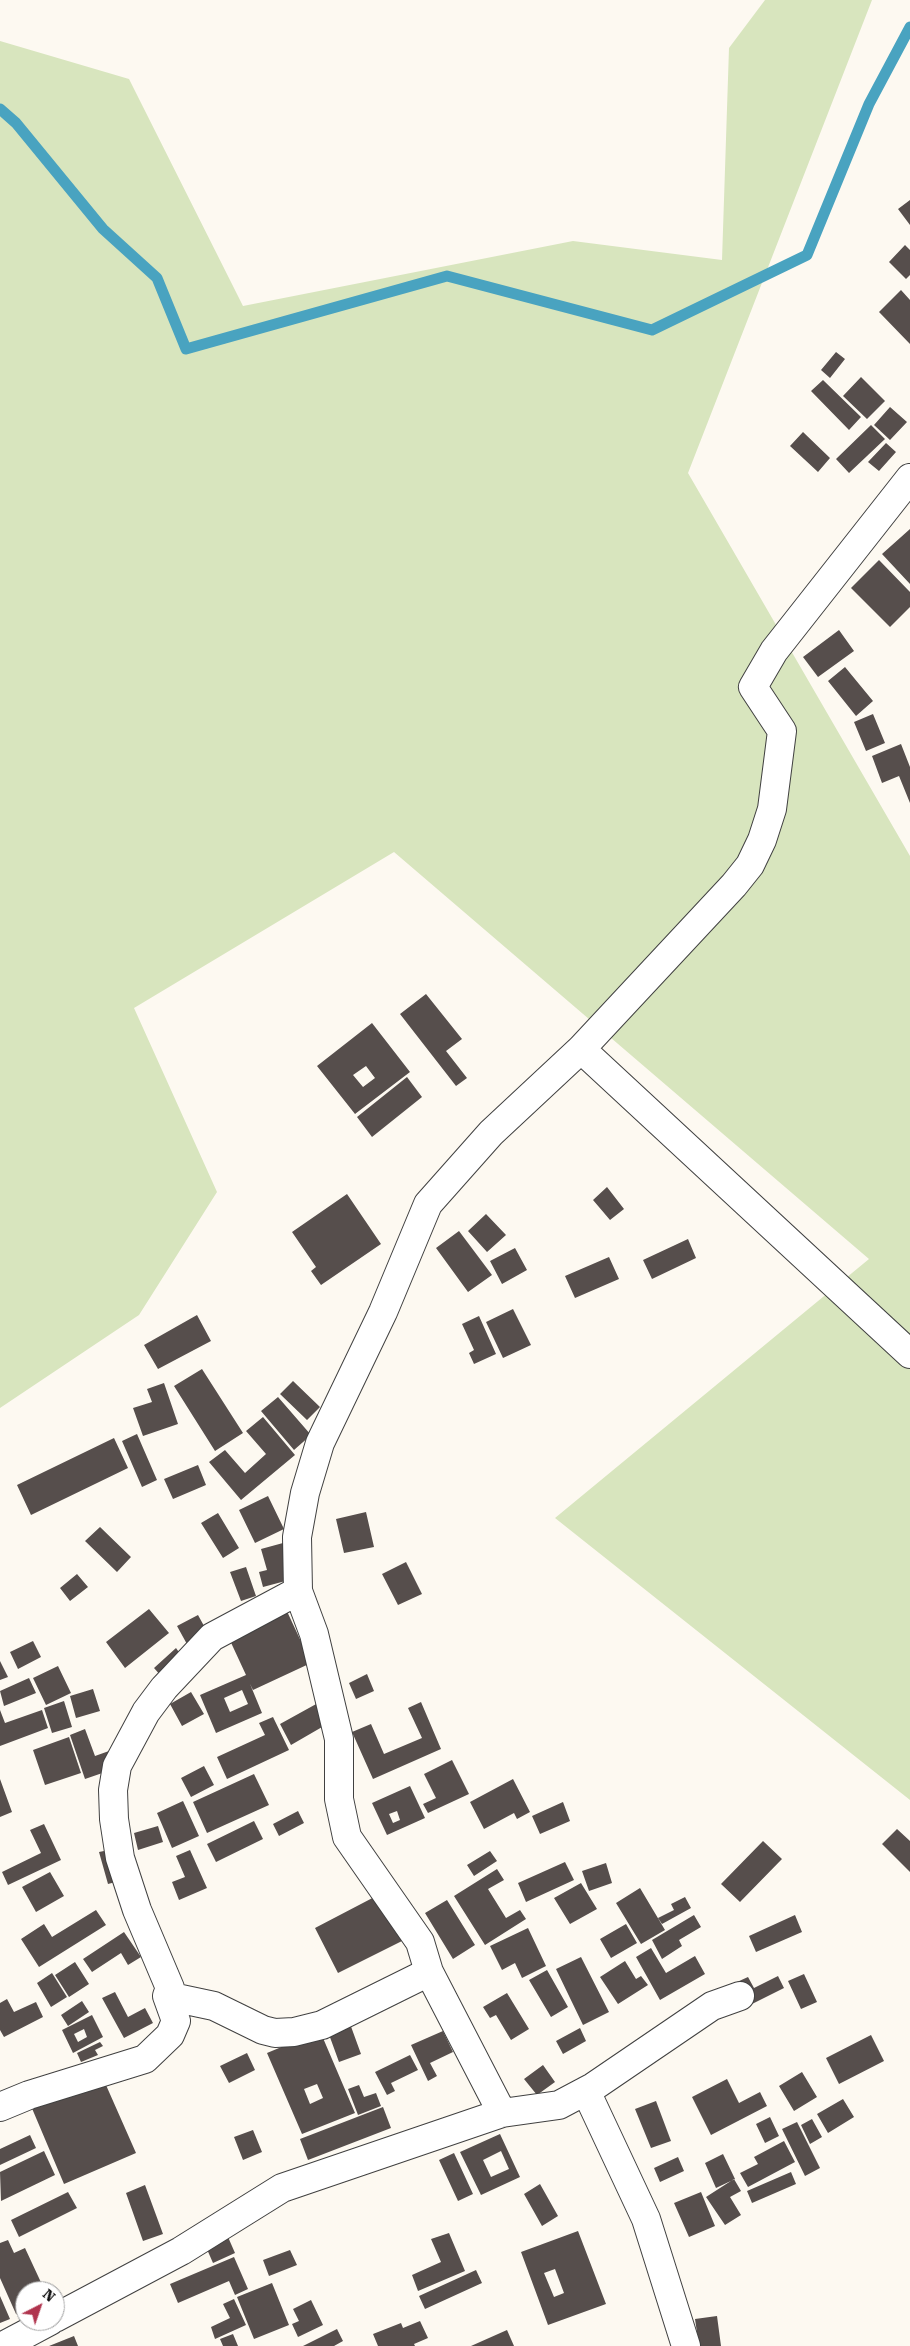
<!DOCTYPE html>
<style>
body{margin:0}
#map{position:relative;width:910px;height:2346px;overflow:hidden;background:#fdf9f1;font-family:"Roboto Serif",serif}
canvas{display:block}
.north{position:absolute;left:15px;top:2281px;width:50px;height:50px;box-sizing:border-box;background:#fff;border:1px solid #9f9f9f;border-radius:50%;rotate:41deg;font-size:14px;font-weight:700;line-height:20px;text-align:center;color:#0e0e0e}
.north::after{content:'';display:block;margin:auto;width:18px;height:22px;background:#b0344e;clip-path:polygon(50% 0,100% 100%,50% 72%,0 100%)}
</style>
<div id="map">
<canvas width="910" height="2346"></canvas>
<div class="north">N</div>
</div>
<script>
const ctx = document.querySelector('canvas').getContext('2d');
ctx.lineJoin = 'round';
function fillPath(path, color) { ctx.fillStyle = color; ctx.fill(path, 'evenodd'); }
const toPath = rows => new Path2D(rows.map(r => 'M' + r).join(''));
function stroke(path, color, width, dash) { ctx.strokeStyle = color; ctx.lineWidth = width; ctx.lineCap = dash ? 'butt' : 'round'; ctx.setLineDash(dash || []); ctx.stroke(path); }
fillPath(toPath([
 [765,0,872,0,688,473,910,856,910,1800,555,1518,869,1259,394,852,134,1008,217,1192,139,1315,0,1408,0,41,129,79,243,306,573,241,722,260,729,48]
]), '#d8e5be');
stroke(toPath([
 [0,109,16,123,103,229,157,278,186,349,447,276,652,330,807,255,869,104,910,27]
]), '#49a3c0', 11);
fillPath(toPath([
 [910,200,910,225,898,209],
 [905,245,910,250,910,275,906,279,889,262],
 [901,290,910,300,910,344,879,312],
 [836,352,845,359,830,378,821,370],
 [861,377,885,401,867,419,843,396],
 [823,380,861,417,849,430,811,391],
 [890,407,907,422,890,440,874,425],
 [871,425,885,439,849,473,836,459],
 [803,432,830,458,818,472,790,446],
 [886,443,896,452,879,471,868,462],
 [910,529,910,584,882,554],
 [879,560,910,592,910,607,890,627,851,588],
 [839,630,854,651,818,677,803,657],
 [845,667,873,701,856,716,828,681],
 [873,714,885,743,866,751,854,722],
 [901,744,910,767,910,803,899,776,882,783,872,756],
 [426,994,462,1039,446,1051,467,1078,456,1086,400,1014],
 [372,1023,410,1072,355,1114,317,1066],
 [366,1066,375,1078,363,1087,353,1075],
 [407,1077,422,1097,372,1137,357,1117],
 [607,1187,624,1209,610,1220,593,1200],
 [347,1194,381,1244,321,1285,311,1271,316,1267,292,1232],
 [486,1214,506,1235,487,1252,468,1231],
 [459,1231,492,1275,468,1292,436,1248],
 [688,1239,696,1258,652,1279,643,1260],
 [515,1248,527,1270,502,1284,490,1261],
 [609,1257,619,1279,575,1298,565,1276],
 [513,1309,531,1345,503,1358,486,1322],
 [197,1315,211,1341,158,1369,144,1345],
 [479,1316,496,1354,474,1364,469,1353,474,1350,462,1324],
 [202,1369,243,1433,215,1451,174,1386],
 [293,1381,320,1407,307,1420,280,1394],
 [164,1383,178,1424,143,1436,133,1408,152,1402,147,1389],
 [278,1397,311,1435,294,1450,261,1411],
 [263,1417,295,1455,241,1500,209,1462,225,1450,245,1473,266,1454,246,1431],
 [137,1434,157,1480,142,1487,122,1441],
 [114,1438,128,1468,31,1515,17,1485],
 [198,1465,206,1485,173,1499,164,1479],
 [268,1496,284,1529,255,1543,239,1510],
 [366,1512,374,1547,344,1553,336,1519],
 [218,1513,239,1548,223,1558,201,1523],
 [100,1527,131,1557,117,1572,85,1541],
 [283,1543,293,1579,263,1587,259,1572,267,1570,261,1549],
 [406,1562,422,1594,398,1605,382,1574],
 [246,1567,256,1596,241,1601,230,1572],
 [77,1574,88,1587,70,1601,60,1588],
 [285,1607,311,1663,253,1690,250,1684,262,1713,216,1733,200,1695,246,1675,227,1634],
 [242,1690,248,1704,230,1712,224,1698],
 [149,1609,169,1633,125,1668,106,1642],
 [198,1615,209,1635,188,1646,177,1626],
 [33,1641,41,1657,18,1669,10,1652],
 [176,1648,183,1658,162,1677,154,1668],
 [0,1661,8,1677,0,1680],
 [58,1666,71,1693,46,1705,33,1678],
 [367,1674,374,1691,356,1699,349,1683],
 [29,1678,36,1693,4,1706,0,1691],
 [93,1689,100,1711,76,1718,70,1696],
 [191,1692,204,1714,182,1726,170,1704],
 [64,1701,72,1727,52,1733,44,1708],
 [421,1702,441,1749,373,1779,352,1732,371,1724,384,1754,422,1738,408,1708],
 [318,1703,329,1723,291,1745,280,1724],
 [0,1710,5,1723,42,1710,48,1728,0,1746],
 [273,1717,289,1750,227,1779,217,1757,265,1735,259,1723],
 [85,1729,95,1756,109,1751,114,1769,85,1779,70,1735],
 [69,1737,81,1773,45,1785,33,1750],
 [452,1760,469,1794,428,1813,423,1804,436,1798,424,1774],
 [204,1766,214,1785,191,1797,181,1778],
 [254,1774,269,1805,207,1833,193,1802],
 [0,1779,12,1812,0,1817],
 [513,1779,530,1812,517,1819,514,1813,484,1829,470,1802],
 [410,1786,425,1818,387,1835,372,1803],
 [397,1811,400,1820,393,1823,389,1814],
 [183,1801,199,1836,172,1848,157,1813],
 [563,1802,570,1821,540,1834,532,1816],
 [298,1811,304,1823,279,1836,273,1824],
 [254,1821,263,1839,216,1862,207,1844],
 [44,1824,61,1860,8,1885,2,1872,41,1853,30,1830],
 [158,1826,163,1842,138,1850,134,1833],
 [897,1829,910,1841,910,1872,882,1844],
 [763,1841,782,1859,740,1902,721,1884],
 [114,1849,123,1880,108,1884,99,1852],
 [190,1850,207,1888,179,1900,172,1882,185,1877,176,1856],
 [490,1851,497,1861,474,1876,467,1865],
 [565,1862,574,1880,526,1902,518,1883],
 [606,1863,612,1883,589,1891,582,1871],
 [497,1869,504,1880,488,1889,506,1918,520,1910,526,1919,485,1945,454,1896],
 [50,1872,64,1896,36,1912,22,1887],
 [581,1883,597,1909,570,1924,554,1898],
 [640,1888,665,1930,641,1944,616,1903],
 [382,1893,406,1939,338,1973,315,1928],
 [685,1897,691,1908,662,1924,658,1918,674,1910,671,1904],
 [447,1900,475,1945,453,1959,425,1913],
 [96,1910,106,1925,39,1967,21,1939,44,1924,52,1937],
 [694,1915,701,1927,679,1940,682,1946,662,1959,652,1940],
 [795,1915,802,1932,756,1952,749,1936],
 [626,1924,637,1943,611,1958,600,1939],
 [528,1928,546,1966,522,1978,515,1963,502,1970,490,1946],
 [124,1932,141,1957,128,1965,121,1953,92,1972,83,1959],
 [651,1948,666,1973,695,1956,705,1974,660,2000,636,1957],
 [581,1957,609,2012,583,2025,556,1969],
 [625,1961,636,1979,641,1976,648,1985,618,2004,600,1977],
 [75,1962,89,1984,69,1997,55,1975],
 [547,1970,568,2007,551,2017,529,1980],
 [52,1973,67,1997,51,2007,37,1983],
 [804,1974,817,2002,801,2009,788,1981],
 [778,1976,784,1988,748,2006,737,1982,748,1977,754,1988],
 [115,1992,128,2017,145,2008,153,2023,124,2038,102,1998],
 [507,1993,529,2029,511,2040,496,2015,490,2018,483,2007],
 [7,1999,14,2012,36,2002,43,2017,4,2037,0,2030,0,2003],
 [82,2001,89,2012,68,2026,61,2015],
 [92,2015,103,2037,73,2053,62,2030],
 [84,2029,87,2037,78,2042,74,2034],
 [349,2021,361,2054,339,2062,327,2029],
 [580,2028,586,2041,563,2054,556,2041],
 [320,2031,355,2113,302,2134,267,2053],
 [317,2084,323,2098,310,2104,304,2089],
 [443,2031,453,2052,430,2063,437,2076,428,2081,411,2045],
 [871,2035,884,2061,839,2084,826,2058],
 [100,2042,103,2046,95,2050,98,2055,81,2062,77,2053],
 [247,2053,255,2070,229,2083,220,2066],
 [410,2055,418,2070,391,2083,395,2091,387,2095,375,2072],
 [543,2065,555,2082,537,2095,524,2079],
 [802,2072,817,2097,794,2111,779,2086],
 [102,2076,136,2153,64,2184,31,2106],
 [727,2079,739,2103,760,2092,767,2106,711,2135,692,2097],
 [359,2085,364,2097,376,2093,381,2106,358,2115,348,2089],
 [843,2099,854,2117,828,2133,817,2114],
 [656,2101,671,2141,651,2148,635,2109],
 [383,2107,391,2128,308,2160,300,2139],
 [770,2117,779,2136,765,2143,756,2124],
 [812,2119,822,2137,810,2144,801,2125],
 [797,2122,820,2168,805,2176,782,2129],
 [253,2130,262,2152,243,2160,234,2137],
 [500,2134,520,2177,481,2195,460,2152],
 [501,2151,509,2169,491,2177,483,2160],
 [30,2135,36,2148,0,2165,0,2149],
 [784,2141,795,2162,748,2187,740,2173,758,2164,754,2157],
 [44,2151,55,2175,1,2201,0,2172],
 [454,2153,473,2194,458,2201,439,2160],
 [723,2154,735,2179,716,2188,705,2163],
 [678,2157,684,2171,660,2182,654,2168],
 [791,2172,796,2184,752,2203,747,2191],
 [734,2179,741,2191,730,2197,741,2215,725,2225,706,2197],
 [540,2184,558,2216,542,2226,524,2194],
 [145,2185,163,2234,143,2241,126,2193],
 [68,2192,77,2208,19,2237,11,2220],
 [701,2192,715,2226,689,2237,674,2203],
 [578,2231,606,2304,548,2325,521,2252],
 [555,2269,564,2293,554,2297,544,2273],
 [449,2233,465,2271,418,2291,412,2275,441,2262,431,2239],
 [228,2237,235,2253,213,2263,206,2247],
 [8,2240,14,2253,25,2248,45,2291,25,2291,25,2310,16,2314,0,2278,0,2243],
 [290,2250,297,2265,269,2276,263,2260],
 [234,2257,248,2289,235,2295,229,2281,178,2303,170,2284],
 [476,2270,482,2283,425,2309,419,2296],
 [272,2283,289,2325,254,2339,237,2297],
 [0,2296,10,2319,0,2323],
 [234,2299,246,2325,215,2339,211,2327,230,2318,223,2304],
 [311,2300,323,2325,298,2337,292,2324,299,2321,293,2309],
 [717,2316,721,2346,699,2346,695,2319],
 [420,2321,428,2338,414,2344,415,2346,378,2346,373,2334,401,2323,403,2328],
 [337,2329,343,2341,334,2346,303,2346],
 [507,2330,514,2346,471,2346],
 [233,2334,238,2346,223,2346,220,2339],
 [74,2336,78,2346,49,2346]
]), '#564e4c');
const minor = toPath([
 [581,1049,910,1354],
 [167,1996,214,2006,263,2030,275,2033,294,2032,322,2025,429,1972],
 [586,2091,646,2219,686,2346],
 [0,2107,29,2095,145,2059,170,2035,176,2021,167,1996,170,1988,137,1910,120,1858,114,1819,113,1790,117,1766,146,1712,164,1688,212,1637,298,1591],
 [502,2113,429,1972,420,1942,347,1837,339,1799,339,1739,314,1634,298,1591,297,1537,305,1493,320,1443,383,1312,428,1204,491,1133,581,1049,734,885,750,865,762,840,772,809,782,731,753,687,774,651,910,478],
 [55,2318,181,2251,282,2188,502,2113,559,2105,593,2087,712,2006,740,1996],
 [3,2346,50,2321]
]);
stroke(minor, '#414141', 30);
stroke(minor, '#fff', 28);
</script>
